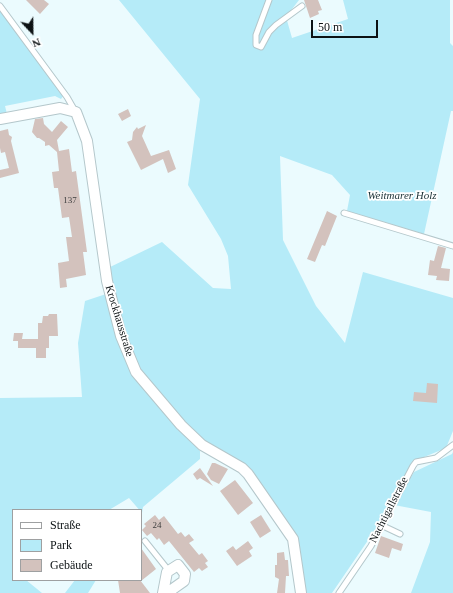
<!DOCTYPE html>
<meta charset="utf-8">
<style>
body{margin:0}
#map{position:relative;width:453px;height:593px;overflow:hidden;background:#ebfbfe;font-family:"Times New Roman",serif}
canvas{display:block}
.legend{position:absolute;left:12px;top:509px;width:130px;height:72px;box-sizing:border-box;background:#fff;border:1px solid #9ea0a1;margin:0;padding:5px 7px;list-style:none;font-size:12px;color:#0c1214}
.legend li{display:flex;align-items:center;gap:8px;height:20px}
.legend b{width:20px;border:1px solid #9ea0a1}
.north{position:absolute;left:12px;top:12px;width:40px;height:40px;-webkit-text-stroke:3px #fff;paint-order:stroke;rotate:158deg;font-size:11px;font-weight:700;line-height:16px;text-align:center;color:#0c1214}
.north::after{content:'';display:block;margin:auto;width:14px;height:18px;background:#0c1214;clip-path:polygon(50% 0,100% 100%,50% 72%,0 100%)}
.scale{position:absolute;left:311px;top:20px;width:67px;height:18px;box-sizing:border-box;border:2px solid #0c1214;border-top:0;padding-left:5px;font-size:12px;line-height:14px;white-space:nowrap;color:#0c1214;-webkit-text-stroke:3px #fff;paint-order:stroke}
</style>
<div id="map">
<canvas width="453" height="593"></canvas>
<ul class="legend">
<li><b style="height:5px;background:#fff"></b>Straße</li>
<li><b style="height:11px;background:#b5ebf8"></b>Park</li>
<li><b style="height:11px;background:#d3c2bd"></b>Gebäude</li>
</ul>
<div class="north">N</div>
<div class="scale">50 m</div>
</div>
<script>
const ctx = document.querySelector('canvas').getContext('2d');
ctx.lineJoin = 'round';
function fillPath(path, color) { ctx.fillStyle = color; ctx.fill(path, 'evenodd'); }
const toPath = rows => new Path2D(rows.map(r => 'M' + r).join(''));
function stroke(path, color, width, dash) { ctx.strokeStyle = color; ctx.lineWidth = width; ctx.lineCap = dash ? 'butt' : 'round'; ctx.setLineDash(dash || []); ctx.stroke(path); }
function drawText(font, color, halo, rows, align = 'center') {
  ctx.font = font + ' "Times New Roman",serif'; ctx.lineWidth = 3.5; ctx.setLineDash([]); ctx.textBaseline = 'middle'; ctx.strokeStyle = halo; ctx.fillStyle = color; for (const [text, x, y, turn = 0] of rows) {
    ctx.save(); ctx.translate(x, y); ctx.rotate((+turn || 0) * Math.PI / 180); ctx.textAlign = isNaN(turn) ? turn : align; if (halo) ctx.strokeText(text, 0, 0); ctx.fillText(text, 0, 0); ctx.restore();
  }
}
fillPath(toPath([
 [119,0,299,0,286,17,292,38,348,19,343,0,450,0,450,43,453,46,453,111,451,111,424,234,347,211,350,195,332,175,280,156,283,240,316,306,345,343,363,272,453,298,453,431,446,448,412,462,375,530,332,593,305,593,298,541,261,483,240,462,214,449,184,422,138,366,121,322,108,268,162,242,213,288,231,289,228,256,221,239,188,185,200,99],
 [0,11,64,95,61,99,55,96,5,106,7,114,0,116],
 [106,294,112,322,133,374,175,426,200,451,200,459,143,507,142,513,129,498,109,510,13,510,13,580,26,580,42,593,0,593,0,398,82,397,78,343,85,301],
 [453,452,453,593,411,593,430,542,431,512,394,505,414,472,452,454],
 [75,580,96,580,88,593,65,593]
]), '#b5ebf8');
fillPath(toPath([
 [26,0,44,0,49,4,40,14],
 [304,0,318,0,322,10,318,11,319,14,310,18],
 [128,109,131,116,122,121,118,114],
 [43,118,44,124,52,132,61,121,68,127,57,140,59,151,69,149,72,172,76,171,87,252,83,252,86,275,66,279,67,287,60,288,58,263,69,261,66,237,72,237,69,217,62,218,58,188,54,188,52,172,59,171,57,152,49,145,45,146,45,142,39,138,37,138,32,132,35,119],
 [146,125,142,136,151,156,169,150,176,169,168,173,163,159,141,170,127,142,132,140,133,132,137,127,138,129],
 [8,129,9,135,12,137,11,141,19,173,0,178,0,170,9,168,5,152,1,153,0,148,0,131],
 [327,211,337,216,325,246,322,245,315,262,307,259],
 [438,246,446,248,441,268,450,269,449,281,436,280,437,276,428,275,430,260,434,261],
 [49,314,57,314,58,336,49,336,49,348,46,348,46,358,36,358,36,348,18,348,18,341,13,341,14,333,23,333,22,339,38,339,38,323,42,323,43,316,48,316],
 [427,383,438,384,437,403,413,401,414,392,426,393],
 [212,463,215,463,228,469,219,484,211,480,207,474],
 [200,468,213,486,200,478,197,480,193,474],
 [235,480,253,503,238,515,220,491],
 [155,515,159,520,164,516,178,534,181,532,185,537,189,534,194,540,189,543,199,555,202,553,208,561,205,563,208,567,202,571,199,568,194,572,169,541,164,545,159,538,157,540,151,533,147,536,142,530,146,526,144,524],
 [261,515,271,531,260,538,250,522],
 [381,536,403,544,401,551,392,548,389,558,375,553],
 [248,541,253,548,249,551,252,556,237,566,226,551,233,546,236,550],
 [141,548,156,569,141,581],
 [284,552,285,560,288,560,289,576,286,576,285,593,277,593,279,579,275,577,275,565,277,565,277,553],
 [118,580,140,580,150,593,120,593]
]), '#d3c2bd');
const service = toPath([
 [269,0,256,35,256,45,261,47,269,32,276,25,302,6],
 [0,6,67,97,75,111],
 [344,213,453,246],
 [381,525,400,534],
 [145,541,169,571],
 [339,593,371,546,413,466,416,462,436,458,453,445]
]);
const minor = toPath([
 [0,119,60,108,76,112,87,141,107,281,121,336,136,372,181,425,202,445,242,468,248,474,293,539,301,593],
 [163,593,167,572,178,565,185,574,184,581,167,593]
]);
stroke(service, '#b4c7cb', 7);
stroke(minor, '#b4c7cb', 12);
stroke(service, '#fff', 5);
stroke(minor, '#fff', 10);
drawText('9px', '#3e3e3e', null, [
 ["137",70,201],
 ["24",157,526]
]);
drawText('italic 11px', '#193035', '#fff', [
 ["Weitmarer Holz",402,196]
]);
drawText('11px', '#0c1214', '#fff', [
 ["Krockhausstraße",119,321,73],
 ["Nachtigallstraße",389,510,-63]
]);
</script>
